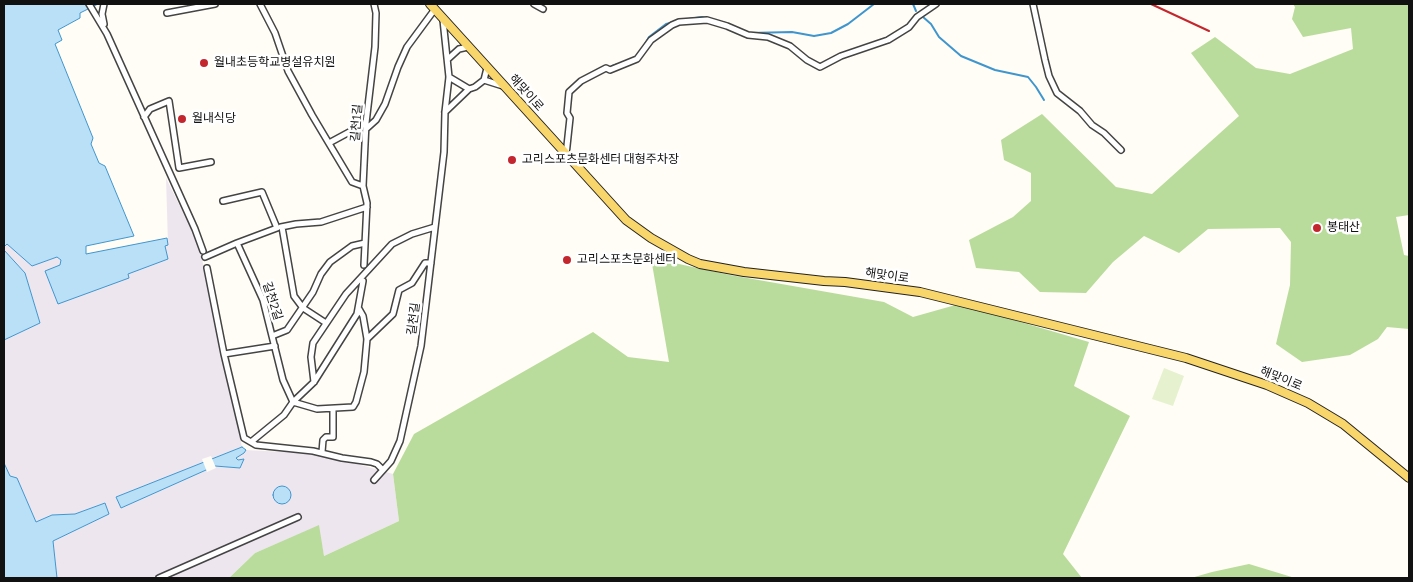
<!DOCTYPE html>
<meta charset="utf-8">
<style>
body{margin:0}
#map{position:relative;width:1413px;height:582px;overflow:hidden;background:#fffdf5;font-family:Bitter,serif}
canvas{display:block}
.frame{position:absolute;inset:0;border:5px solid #111;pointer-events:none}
</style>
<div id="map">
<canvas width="1413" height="582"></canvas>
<div class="frame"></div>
</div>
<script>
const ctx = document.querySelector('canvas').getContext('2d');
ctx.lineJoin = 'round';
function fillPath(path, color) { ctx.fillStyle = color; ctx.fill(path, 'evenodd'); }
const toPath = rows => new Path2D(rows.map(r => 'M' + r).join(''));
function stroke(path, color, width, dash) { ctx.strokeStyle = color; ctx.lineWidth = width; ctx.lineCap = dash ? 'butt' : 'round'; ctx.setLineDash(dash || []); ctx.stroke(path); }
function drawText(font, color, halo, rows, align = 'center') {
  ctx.font = font + ' Bitter,"Noto Sans KR",serif'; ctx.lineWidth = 5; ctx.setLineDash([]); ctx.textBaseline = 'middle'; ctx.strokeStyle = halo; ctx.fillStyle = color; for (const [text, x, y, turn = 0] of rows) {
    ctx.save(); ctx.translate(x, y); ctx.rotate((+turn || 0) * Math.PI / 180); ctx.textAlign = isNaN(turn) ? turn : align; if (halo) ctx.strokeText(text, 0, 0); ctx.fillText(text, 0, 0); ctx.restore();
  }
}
fillPath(toPath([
 [166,178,199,245,242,447,116,497,121,508,215,466,240,468,244,459,238,460,235,458,244,453,246,450,322,454,393,474,399,521,324,556,318,526,255,553,229,578,57,578,53,541,109,514,105,503,75,514,52,515,36,522,17,478,10,476,4,463,4,340,40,323,25,273,4,250,4,247,6,243,32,266,57,257,61,260,60,265,129,278,128,274,168,244]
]), '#eee6ef');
fillPath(toPath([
 [1293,4,1409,4,1409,215,1396,217,1404,255,1409,256,1409,329,1387,327,1378,339,1350,355,1302,362,1276,344,1290,285,1291,242,1280,228,1208,229,1179,253,1144,236,1113,262,1086,293,1040,292,1019,272,976,268,969,240,1013,217,1031,201,1031,173,1004,160,1001,140,1042,114,1116,187,1152,194,1239,116,1191,53,1215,37,1256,68,1290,74,1353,49,1351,28,1303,37,1292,19,1295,7],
 [651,258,730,275,884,302,913,317,959,304,1089,342,1074,386,1130,416,1063,554,1082,578,229,578,255,553,319,525,324,556,399,521,393,474,414,434,593,332,628,357,669,362],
 [1249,564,1295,578,1191,578,1212,572]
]), '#b9dc9c');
fillPath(toPath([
 [1164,368,1184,376,1173,406,1152,399]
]), '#e6f2cf');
const water = toPath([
 [4,4,98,4,80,13,80,18,58,30,62,40,55,44,93,138,91,144,99,163,105,166,134,236,86,246,86,254,167,238,168,245,165,246,168,259,128,274,129,278,58,304,45,271,60,265,61,260,57,257,32,266,7,244,4,247,4,4],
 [4,250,25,273,40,323,4,340,4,250],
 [242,447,246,450,244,453,236,458,238,460,244,459,240,468,215,466,121,508,116,497,242,447],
 [4,463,10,476,17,478,36,522,52,515,75,514,105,503,109,514,53,541,57,578,4,578,4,463],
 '273 495a9 9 0 1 1 18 0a9 9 0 1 1-18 0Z'
]);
fillPath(water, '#b9e0f7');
stroke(water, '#3f96cf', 1);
fillPath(toPath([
 [211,456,216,468,207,472,202,459]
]), '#fffdf5');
stroke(toPath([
 [913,4,916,11],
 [923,17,931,24,939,37,961,56,995,70,1028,77,1036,87,1044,100],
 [681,20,702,17,706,18],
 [723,22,749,33,792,32,814,36,831,33,848,24,874,4],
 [645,44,649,37,666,24,674,22],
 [612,66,618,64]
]), '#3f96cf', 2);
const minor = toPath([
 [89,4,107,34,195,229,203,251],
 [260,4,275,33,288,71,312,115,352,182,363,186],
 [534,4,543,9],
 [1033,4,1045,60,1049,76,1057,93,1080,111,1092,125,1104,133,1121,150],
 [167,13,215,4],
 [104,24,102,14,104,4],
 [448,59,459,49,468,47],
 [449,77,469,89],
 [484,80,503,86],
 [445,112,469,89,475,87,484,80,487,68],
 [144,117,150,109,169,101,179,168,211,162],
 [366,129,376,120,385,104,398,67,407,47,435,9],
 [329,143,366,123],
 [566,155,570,118,567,113,569,92,581,81,606,68,610,70,637,59,651,40,672,25,679,22,707,20,727,26,748,35,768,37,790,46,807,60,820,67,841,56,888,40,909,27,917,17,936,4],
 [223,201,262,192,277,228,237,243],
 [281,227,296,224,321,222,367,207],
 [282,227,294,296,303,308,326,323],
 [205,257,237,243,263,300,283,380,293,402,317,409,353,407,356,402,364,372,367,339,363,316,359,309],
 [364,265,367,203,363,186,366,123,375,47,376,13,374,4],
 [207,268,224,354,244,438,256,445,313,451,342,458,371,462,377,464,383,470,391,461,400,441,421,346,444,152,445,112,449,77,443,20],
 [272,336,287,330,313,292,321,274,330,262,352,246,365,243],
 [367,339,393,314,399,290,412,283,425,263,431,263],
 [224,354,275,346],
 [314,382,311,357,313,343,346,294,392,244,412,234,435,227],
 [251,442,284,415,293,402,314,382,357,314,363,281],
 [322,452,323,440,326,437,333,437,333,409],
 [374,480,383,470],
 [159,578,298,517]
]);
const primary = toPath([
 [430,4,626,220,651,238,688,259,700,264,744,272,824,281,845,282,920,292,1186,358,1267,385,1308,403,1343,424,1409,478]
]);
stroke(minor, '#444', 8);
stroke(primary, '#222', 10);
stroke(minor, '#fff', 5);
stroke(primary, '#f9d66b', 8);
stroke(toPath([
 [1151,4,1209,31]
]), '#c4262e', 2);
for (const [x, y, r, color] of [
 [204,63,5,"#c4262e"],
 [182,119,5,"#c4262e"],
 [512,160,5,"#c4262e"],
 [1317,228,5,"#c4262e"],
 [567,260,5,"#c4262e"]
]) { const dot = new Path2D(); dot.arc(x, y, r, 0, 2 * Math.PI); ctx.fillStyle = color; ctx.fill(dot); stroke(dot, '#fff', 2); }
drawText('12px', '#111', '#fff', [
 ["월내초등학교병설유치원",214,63],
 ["월내식당",192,119],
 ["고리스포츠문화센터 대형주차장",522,160],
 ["봉태산",1327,228],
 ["고리스포츠문화센터",577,260]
], 'left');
drawText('12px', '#111', '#fff', [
 ["해맞이로",526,93,48],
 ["길천1길",357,123,-86],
 ["해맞이로",887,276,8],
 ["길천2길",272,301,72],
 ["길천길",414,319,-83],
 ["해맞이로",1281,379,22]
]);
</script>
